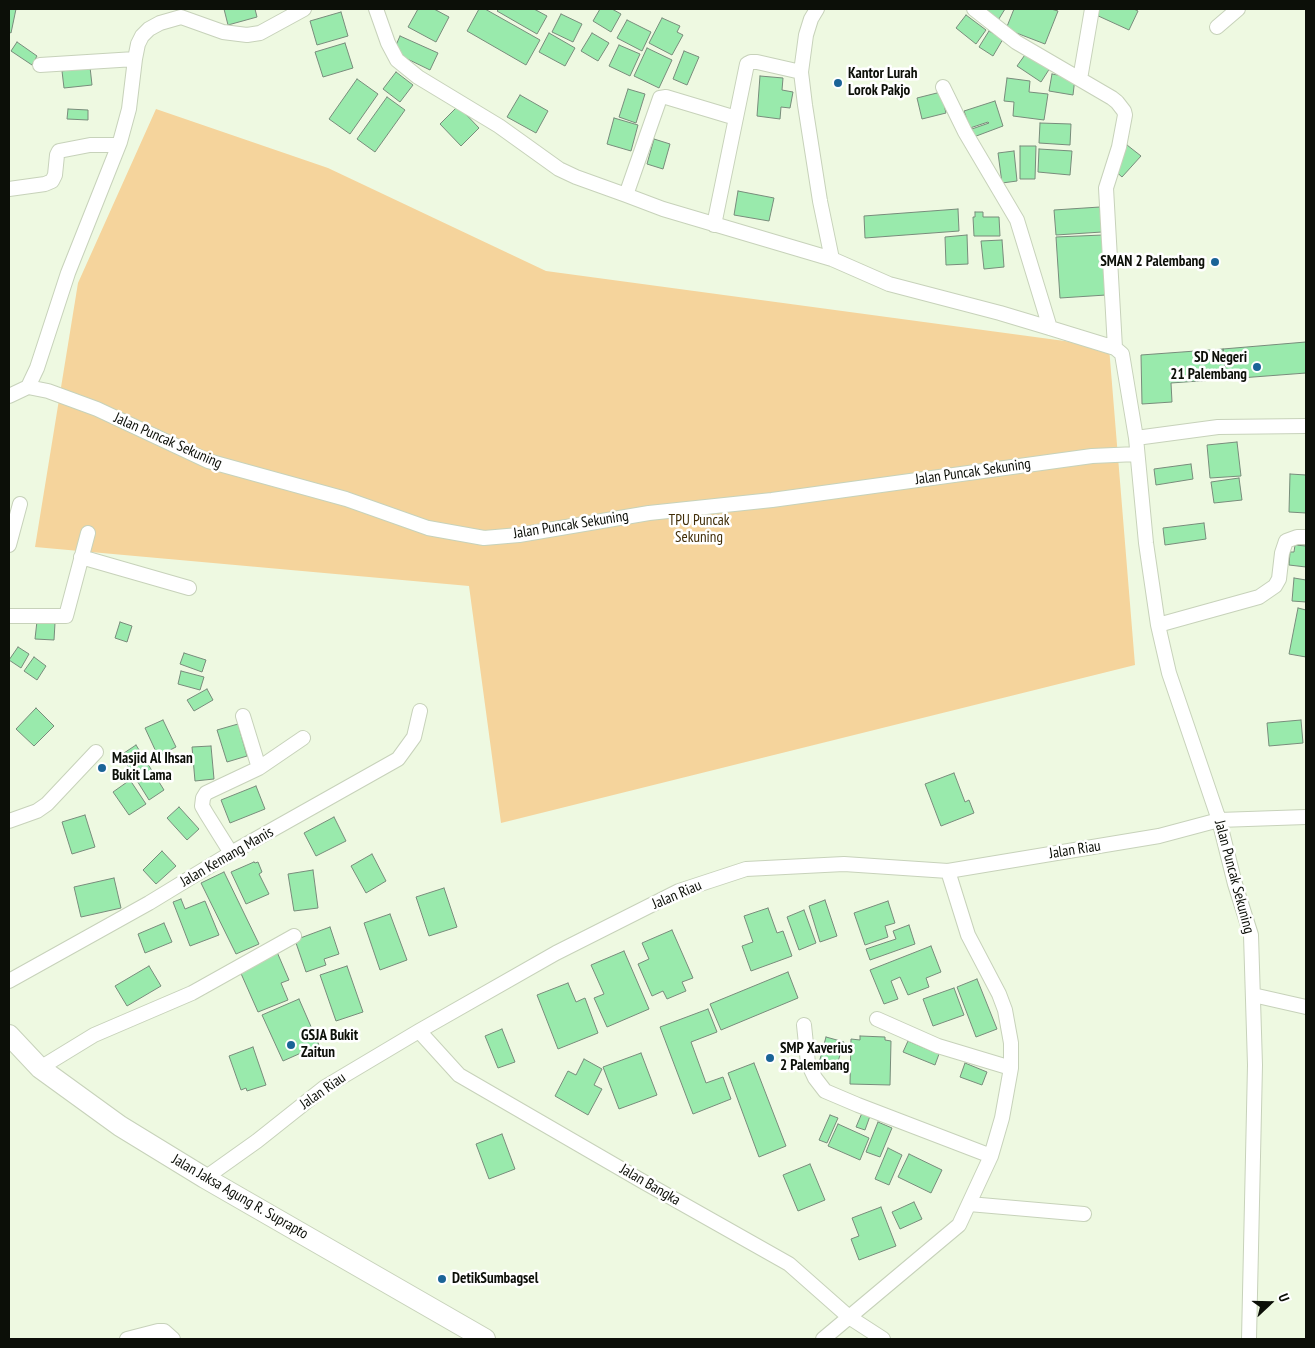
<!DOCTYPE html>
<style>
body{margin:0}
#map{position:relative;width:1315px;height:1348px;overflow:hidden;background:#eef9e1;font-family:"PT Sans Narrow",sans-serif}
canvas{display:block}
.frame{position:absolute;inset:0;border:10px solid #0c0f08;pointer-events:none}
.north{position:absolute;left:1245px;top:1278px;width:50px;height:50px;-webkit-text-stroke:4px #fff;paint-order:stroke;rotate:69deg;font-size:14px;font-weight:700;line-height:20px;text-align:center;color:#0c0f08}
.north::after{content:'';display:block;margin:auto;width:18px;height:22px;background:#0c0f08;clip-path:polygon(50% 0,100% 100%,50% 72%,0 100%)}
</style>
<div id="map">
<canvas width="1315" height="1348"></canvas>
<div class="frame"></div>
<div class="north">U</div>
</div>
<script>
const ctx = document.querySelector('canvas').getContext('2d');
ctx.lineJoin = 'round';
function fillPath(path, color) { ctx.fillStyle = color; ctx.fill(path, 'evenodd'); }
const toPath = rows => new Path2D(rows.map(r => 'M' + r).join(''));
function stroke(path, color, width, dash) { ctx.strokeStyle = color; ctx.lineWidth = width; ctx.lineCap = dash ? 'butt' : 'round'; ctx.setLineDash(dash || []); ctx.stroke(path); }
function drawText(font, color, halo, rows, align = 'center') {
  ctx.font = font + ' "PT Sans Narrow",sans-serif'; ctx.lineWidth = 5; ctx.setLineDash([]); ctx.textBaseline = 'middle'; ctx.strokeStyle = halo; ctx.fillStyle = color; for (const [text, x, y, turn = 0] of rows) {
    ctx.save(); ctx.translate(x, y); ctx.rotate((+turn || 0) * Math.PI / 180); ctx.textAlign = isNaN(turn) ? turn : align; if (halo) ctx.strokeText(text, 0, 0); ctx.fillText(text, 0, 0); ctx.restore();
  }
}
fillPath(toPath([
 [156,109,328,168,546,271,1109,347,1135,665,501,823,469,586,35,547,78,283]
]), '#f5d49c');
const building = toPath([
 [9,9,16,9,11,33,9,32,9,9],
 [224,9,255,9,257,17,228,25,224,9],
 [418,9,434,9,449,17,436,42,408,27,418,9],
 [479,9,485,9,540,40,526,65,467,31,479,9],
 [499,9,534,9,547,16,537,34,497,11,499,9],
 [600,9,612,9,621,14,611,32,593,21,600,9],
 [984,9,1005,9,997,22,984,9],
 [1014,9,1051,9,1058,11,1045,44,1006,29,1014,9],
 [1096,9,1134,9,1138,11,1129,30,1094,14,1096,9],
 [341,12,348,36,317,45,310,21,341,12],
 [561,14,582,24,573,42,552,32,561,14],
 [966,15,986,30,976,44,956,28,966,15],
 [662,18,680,26,677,32,683,35,672,55,649,43,662,18],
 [627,20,651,32,642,51,617,38,627,20],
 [989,31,1003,39,993,56,979,47,989,31],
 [549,33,575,48,565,66,539,52,549,33],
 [592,33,609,43,598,61,581,51,592,33],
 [400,36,438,53,430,70,393,52,400,36],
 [17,42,37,56,32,65,11,51,17,42],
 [345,43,353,68,323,77,315,52,345,43],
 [619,45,640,54,630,76,609,66,619,45],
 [647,48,672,60,659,88,634,76,647,48],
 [684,51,699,57,687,85,673,79,684,51],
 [1027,52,1050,68,1041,82,1017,66,1027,52],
 [90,67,92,85,64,88,62,71,90,67],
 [396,72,413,85,400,102,383,89,396,72],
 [1052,74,1075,78,1073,95,1049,91,1052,74],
 [760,76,783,78,782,90,793,92,790,108,781,107,780,119,757,116,760,76],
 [1007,78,1030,81,1029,92,1048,94,1044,120,1013,116,1014,102,1004,101,1007,78],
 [357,79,378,94,350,134,329,119,357,79],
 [628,89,645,94,636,123,619,117,628,89],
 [941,92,946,113,922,119,917,98,941,92],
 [520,95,548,111,536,133,507,117,520,95],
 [387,97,405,110,375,152,357,139,387,97],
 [995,101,1003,126,971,138,969,130,989,123,988,122,970,128,964,111,995,101],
 [458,106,479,128,461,146,440,124,458,106],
 [68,109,88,110,88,120,67,119,68,109],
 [614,118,638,125,631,151,607,144,614,118],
 [1040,123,1071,124,1070,145,1039,143,1040,123],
 [654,139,670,144,663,169,647,164,654,139],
 [1127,145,1141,156,1122,177,1113,169,1123,157,1119,154,1127,145],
 [1020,146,1036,146,1035,179,1020,179,1020,146],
 [1039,149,1072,151,1070,175,1038,172,1039,149],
 [1014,151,1017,181,1002,183,998,153,1014,151],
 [738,191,774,198,769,221,734,215,738,191],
 [1100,207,1102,232,1056,235,1054,210,1100,207],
 [958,209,959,231,865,238,864,216,958,209],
 [975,212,983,212,983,217,999,217,1000,236,974,236,973,217,975,217,975,212],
 [967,235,968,264,946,265,945,237,967,235],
 [1103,235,1106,295,1060,298,1056,237,1103,235],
 [1002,240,1004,267,984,269,981,241,1002,240],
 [1306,342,1306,373,1227,379,1223,349,1306,342],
 [1223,349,1227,379,1171,383,1172,402,1142,404,1141,355,1223,349],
 [1237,442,1241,476,1210,478,1207,445,1237,442],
 [1191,464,1193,479,1156,485,1154,469,1191,464],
 [1290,474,1306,475,1306,513,1289,512,1290,474],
 [1239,478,1242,500,1214,503,1211,482,1239,478],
 [1204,523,1206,539,1165,545,1163,528,1204,523],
 [1295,545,1306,546,1306,567,1289,565,1290,552,1294,552,1295,545],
 [1294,578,1306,580,1306,602,1292,601,1294,578],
 [1298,608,1306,610,1306,657,1289,654,1298,608],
 [37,621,55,623,54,640,35,639,37,621],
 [120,622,132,626,127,642,115,638,120,622],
 [18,647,29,654,21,668,9,660,18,647],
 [184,653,206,660,202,672,180,664,184,653],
 [34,657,46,666,37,680,24,671,34,657],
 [181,671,204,677,200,690,178,684,181,671],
 [207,689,213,700,194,711,187,700,207,689],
 [36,708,54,726,34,746,16,729,36,708],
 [163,720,176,747,158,756,145,728,163,720],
 [1301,720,1303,743,1269,746,1267,723,1301,720],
 [238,724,247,756,227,762,217,730,238,724],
 [136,745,164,790,149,800,121,755,136,745],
 [211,746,214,779,195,781,192,747,211,746],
 [954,773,965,802,969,800,974,813,941,826,925,784,954,773],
 [130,780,146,804,129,815,113,792,130,780],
 [256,786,265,809,230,823,221,800,256,786],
 [179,807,199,829,187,840,167,818,179,807],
 [85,815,95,847,72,854,62,822,85,815],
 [334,817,346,841,316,856,304,833,334,817],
 [162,851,176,866,156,884,143,870,162,851],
 [372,854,386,881,366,893,351,866,372,854],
 [254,862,255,863,258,862,262,872,259,874,269,894,246,904,231,872,254,862],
 [313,870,318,908,294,911,288,874,313,870],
 [224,872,259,944,236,954,201,883,224,872],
 [114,878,121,908,81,917,74,887,114,878],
 [444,888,457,927,429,936,416,897,444,888],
 [181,899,185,909,205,901,219,935,190,946,173,902,181,899],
 [825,900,837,936,820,942,809,906,825,900],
 [888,901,895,923,885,926,888,937,865,945,854,913,888,901],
 [768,908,777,933,783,931,792,956,751,971,742,946,753,942,744,916,768,908],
 [804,910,816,943,799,950,787,917,804,910],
 [390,914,407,960,380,970,364,923,390,914],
 [164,923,172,942,145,953,138,934,164,923],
 [909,925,915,944,870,960,866,949,896,939,893,931,909,925],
 [330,927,339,954,324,959,326,965,306,972,295,940,330,927],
 [672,930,693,978,682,982,686,991,667,999,663,991,652,996,638,964,649,959,642,943,672,930],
 [931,946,941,972,926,978,929,987,908,995,900,977,891,981,898,999,884,1004,870,970,931,946],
 [624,951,649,1009,607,1027,594,998,604,994,591,965,624,951],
 [277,952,289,980,281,983,288,1000,258,1012,239,969,277,952],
 [149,966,161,986,127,1006,115,986,149,966],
 [347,966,363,1012,336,1021,320,975,347,966],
 [788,972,798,998,721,1030,710,1004,788,972],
 [977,979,997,1029,976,1037,957,987,977,979],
 [568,983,576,1002,585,998,598,1033,558,1049,537,995,568,983],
 [954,988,964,1015,933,1026,923,999,954,988],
 [299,999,319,1045,283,1061,262,1015,299,999],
 [708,1009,717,1032,691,1042,706,1083,723,1077,731,1099,693,1114,660,1027,708,1009],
 [502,1029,515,1062,498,1068,485,1036,502,1029],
 [860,1036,885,1037,885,1040,891,1041,890,1085,850,1084,851,1039,860,1040,860,1036],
 [826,1037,844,1042,836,1068,819,1063,826,1037],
 [908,1041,939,1054,935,1065,903,1052,908,1041],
 [253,1047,266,1085,247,1091,246,1088,241,1090,229,1056,253,1047],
 [641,1053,657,1095,619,1109,603,1067,641,1053],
 [584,1059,602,1069,594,1085,602,1089,588,1115,555,1096,568,1071,576,1075,584,1059],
 [754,1063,786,1146,759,1157,728,1073,754,1063],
 [965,1063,987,1072,982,1085,960,1077,965,1063],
 [862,1113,870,1116,865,1130,856,1127,862,1113],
 [830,1115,838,1118,827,1143,819,1140,830,1115],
 [878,1122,892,1128,880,1157,866,1152,878,1122],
 [838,1124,869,1138,860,1160,828,1146,838,1124],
 [502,1134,515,1169,489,1179,476,1144,502,1134],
 [888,1148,902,1155,889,1185,875,1179,888,1148],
 [909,1154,942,1170,931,1193,898,1177,909,1154],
 [810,1164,825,1200,798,1211,783,1175,810,1164],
 [914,1202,922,1219,900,1229,892,1212,914,1202],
 [881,1207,896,1246,859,1260,851,1239,859,1236,852,1218,881,1207]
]);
fillPath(building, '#99eaac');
stroke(building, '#788c7b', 1);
const minor = toPath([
 [376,9,388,43,397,60,418,77,499,126,559,169,576,177,626,195,663,209,832,259,889,284,1000,313,1050,328,1115,348,1122,354,1136,438,1146,543,1158,625,1169,673,1219,820,1235,884,1251,935,1255,1065,1249,1339],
 [817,9,811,19,806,35,801,72,805,105,820,201,832,259],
 [974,9,1016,42,1112,98,1117,102,1124,111,1125,115,1119,147,1106,188,1115,348],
 [1217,27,1238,9],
 [40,65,135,59],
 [1080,79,1092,9],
 [943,87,965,132,1017,220,1050,328],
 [9,189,45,184,52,181,55,175,57,155,59,151,90,145,118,145],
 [626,195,660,98,666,97,736,118],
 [714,225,747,64,751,62,757,62,801,72],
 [28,387,48,391,97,409,208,461,346,499,428,528,484,538,519,535,649,513,772,500,1092,456,1137,454],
 [9,396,28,387,37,368,68,273,120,142,129,109,135,59,138,44,142,36,149,29,160,23,181,17,223,32,247,35,260,33,304,9],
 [1136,438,1218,427,1306,426],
 [9,545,20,504],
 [81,557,189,588],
 [9,616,66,616,88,533],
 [1158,625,1259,597,1275,586,1279,579,1282,553,1286,541,1297,537,1306,537],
 [243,716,259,768],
 [9,821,37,811,47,804,96,752],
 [231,853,206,813,202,806,203,798,206,793,259,768,303,738],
 [9,981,149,903,231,853,398,759,414,737,420,711],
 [1253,995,1306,1007],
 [877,1019,938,1046,1011,1068],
 [804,1025,808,1063,815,1078,825,1091,858,1105,991,1156],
 [419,1031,459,1075,642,1181,789,1264,849,1317,883,1339],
 [40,1068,94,1035,192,993,294,936],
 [205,1178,257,1141,325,1087,419,1031,556,953,679,891,746,869,844,864,948,871,1159,836,1219,820,1306,817],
 [969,1204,1084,1214],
 [127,1339,158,1331,164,1331,173,1339],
 [823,1339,959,1225,991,1156,1002,1118,1011,1068,1011,1043,1005,1010,999,994,968,935,948,871]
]);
const secondary = toPath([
 [9,1035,40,1068,120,1126,205,1178,485,1339]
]);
stroke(minor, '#c7d2ba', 16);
stroke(secondary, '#c7d2ba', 22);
stroke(minor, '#fff', 14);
stroke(secondary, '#fff', 20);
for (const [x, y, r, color] of [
 [838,83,5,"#1a6497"],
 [1215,262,5,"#1a6497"],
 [1257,367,5,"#1a6497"],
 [102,768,5,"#1a6497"],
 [291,1045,5,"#1a6497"],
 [770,1058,5,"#1a6497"],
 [442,1279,5,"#1a6497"]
]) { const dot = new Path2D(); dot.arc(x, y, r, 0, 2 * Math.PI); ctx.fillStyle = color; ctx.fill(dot); stroke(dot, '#fff', 2); }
drawText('bold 15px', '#0c0f08', '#fff', [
 ["Kantor Lurah",848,74],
 ["Lorok Pakjo",848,91],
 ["SMAN 2 Palembang",1205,262,"right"],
 ["SD Negeri",1247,358,"right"],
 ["21 Palembang",1247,375,"right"],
 ["Masjid Al Ihsan",112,759],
 ["Bukit Lama",112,776],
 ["GSJA Bukit",301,1036],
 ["Zaitun",301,1053],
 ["SMP Xaverius",780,1049],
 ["2 Palembang",780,1066],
 ["DetikSumbagsel",452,1279]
], 'left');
drawText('15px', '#0c0f08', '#fff', [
 ["Jalan Puncak Sekuning",168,441,24],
 ["Jalan Puncak Sekuning",973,472,-8],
 ["Jalan Puncak Sekuning",571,525,-9],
 ["Jalan Riau",1075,850,-9],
 ["Jalan Kemang Manis",227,857,-30],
 ["Jalan Puncak Sekuning",1234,877,75],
 ["Jalan Riau",677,895,-23],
 ["Jalan Riau",323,1091,-35],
 ["Jalan Bangka",650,1185,30],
 ["Jalan Jaksa Agung R. Suprapto",240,1197,30]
]);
drawText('15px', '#402d07', '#fff', [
 ["TPU Puncak",699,521],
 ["Sekuning",699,538]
]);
</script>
